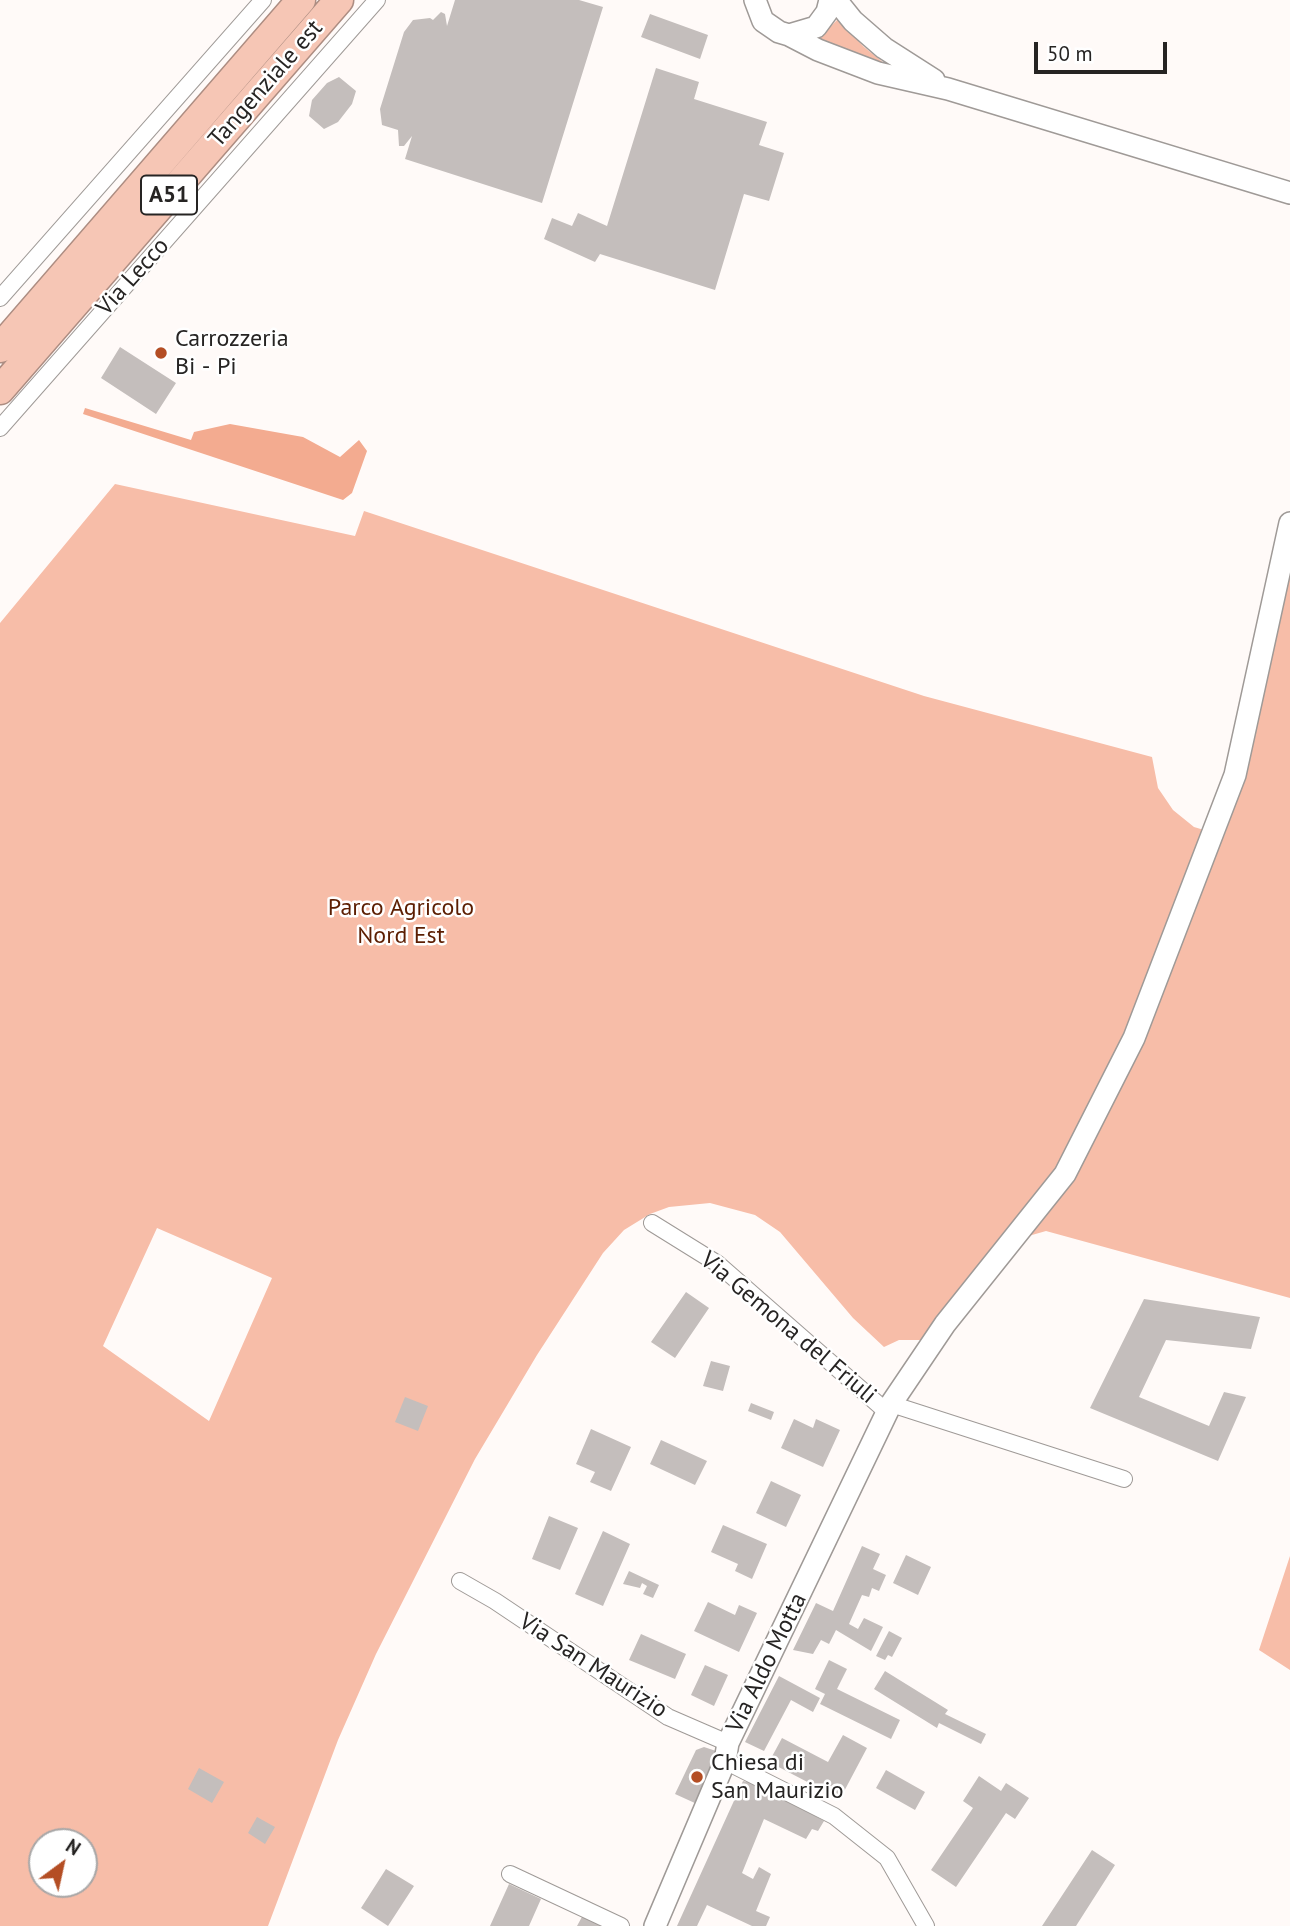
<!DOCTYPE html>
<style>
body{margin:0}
#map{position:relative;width:1290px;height:1926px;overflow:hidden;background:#fffaf8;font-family:"PT Sans",sans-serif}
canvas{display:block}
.north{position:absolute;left:28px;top:1828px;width:70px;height:70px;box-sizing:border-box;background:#fff;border:2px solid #a8a7a7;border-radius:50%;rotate:33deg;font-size:19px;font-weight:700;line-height:28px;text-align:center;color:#262423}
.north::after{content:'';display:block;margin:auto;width:24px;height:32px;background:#b44e24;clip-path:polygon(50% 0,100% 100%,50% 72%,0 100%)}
.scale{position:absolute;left:1034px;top:42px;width:133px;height:32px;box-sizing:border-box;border:4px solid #262423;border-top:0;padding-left:9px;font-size:21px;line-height:24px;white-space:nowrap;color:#262423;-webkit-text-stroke:5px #fff;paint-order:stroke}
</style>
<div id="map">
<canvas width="1290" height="1926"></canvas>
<div class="north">N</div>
<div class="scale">50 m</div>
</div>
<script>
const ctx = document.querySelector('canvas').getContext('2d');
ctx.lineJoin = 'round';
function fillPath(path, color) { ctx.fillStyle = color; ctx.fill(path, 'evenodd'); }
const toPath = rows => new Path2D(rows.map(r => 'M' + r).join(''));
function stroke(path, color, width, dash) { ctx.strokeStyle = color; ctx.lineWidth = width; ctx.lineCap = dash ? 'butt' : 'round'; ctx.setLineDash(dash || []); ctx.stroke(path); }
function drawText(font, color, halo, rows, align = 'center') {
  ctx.font = font + ' "PT Sans",sans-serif'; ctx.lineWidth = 5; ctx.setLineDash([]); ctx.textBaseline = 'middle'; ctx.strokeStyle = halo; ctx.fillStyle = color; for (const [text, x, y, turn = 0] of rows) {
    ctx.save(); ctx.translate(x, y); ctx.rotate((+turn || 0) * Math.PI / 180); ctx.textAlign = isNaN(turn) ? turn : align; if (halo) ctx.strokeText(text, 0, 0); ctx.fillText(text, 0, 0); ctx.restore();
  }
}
fillPath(toPath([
 [838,19,864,47,884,63,886,68,821,42,820,37],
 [115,484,355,536,364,511,924,696,1152,757,1158,788,1173,810,1194,827,1224,836,1243,784,1290,554,1290,1298,1046,1231,1025,1237,924,1340,899,1340,884,1347,853,1318,780,1232,755,1215,710,1203,669,1207,650,1214,624,1230,603,1253,537,1355,475,1459,376,1654,338,1740,268,1926,0,1926,0,623],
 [157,1228,272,1278,209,1421,103,1346],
 [42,1842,84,1842,84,1884,42,1884],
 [1290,1556,1290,1670,1259,1650]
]), '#f7bda8');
fillPath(toPath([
 [85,408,191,440,194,432,230,424,303,437,340,457,359,440,367,451,352,493,343,500,83,414]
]), '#f3ab90');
fillPath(toPath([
 [455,0,579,0,603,7,542,203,405,159,412,136,404,146,399,146,398,130,382,125,380,109,404,32,413,20,430,18,433,20,441,12,445,14,447,26],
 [650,14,708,35,700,59,641,37],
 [656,68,699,82,694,99,767,122,759,145,784,153,769,201,744,194,715,290,600,254,595,262,544,239,552,218,572,226,578,213,607,226],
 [339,77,356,91,352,104,338,122,324,129,309,116,312,100,327,83],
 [120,347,176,383,156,414,101,378],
 [686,1292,709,1308,675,1358,651,1342],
 [1144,1299,1260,1317,1251,1349,1166,1340,1139,1397,1209,1426,1224,1392,1246,1397,1218,1461,1090,1408],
 [711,1361,730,1366,723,1391,703,1386],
 [405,1397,428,1406,418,1431,395,1422],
 [751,1403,774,1412,771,1420,748,1411],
 [794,1419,813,1428,816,1419,840,1430,823,1467,781,1448],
 [591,1429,631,1447,611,1491,590,1482,595,1472,576,1464],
 [661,1440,707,1461,695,1485,650,1464],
 [771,1481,801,1495,786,1527,756,1513],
 [549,1516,578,1528,560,1570,532,1559],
 [723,1525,767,1544,752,1579,735,1571,738,1564,711,1552],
 [603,1531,630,1544,603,1606,575,1594],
 [862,1546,880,1554,873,1569,886,1575,879,1591,872,1588,869,1597,862,1595,849,1624,858,1629,864,1618,883,1627,871,1651,836,1630,829,1644,821,1640,813,1654,793,1650,816,1603,833,1611],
 [906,1555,931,1567,918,1595,893,1583],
 [629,1571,659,1585,653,1598,643,1594,647,1586,642,1583,640,1588,623,1584],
 [708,1602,735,1615,739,1605,757,1613,739,1652,694,1631],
 [889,1631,902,1638,892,1657,888,1655,885,1660,876,1656],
 [641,1634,686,1654,675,1679,629,1660],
 [829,1660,847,1669,837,1689,900,1720,891,1739,820,1704,825,1694,815,1689],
 [705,1665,728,1675,714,1706,691,1695],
 [885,1671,948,1710,945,1714,986,1734,981,1744,939,1723,937,1728,874,1689],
 [779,1676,820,1698,813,1712,791,1700,764,1751,745,1742],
 [843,1735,867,1748,840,1799,769,1762,782,1738,828,1762],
 [704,1747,716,1751,719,1760,697,1804,675,1794,696,1750],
 [199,1768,224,1782,212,1803,188,1789],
 [886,1770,925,1792,915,1810,876,1788],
 [979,1776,1001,1791,1006,1783,1029,1798,1015,1819,1006,1813,956,1887,931,1870,973,1808,963,1801],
 [743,1781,761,1785,824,1821,818,1831,812,1829,806,1839,764,1819,742,1873,753,1879,759,1867,771,1874,756,1911,770,1917,766,1926,752,1926,707,1905,697,1926,677,1926],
 [257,1817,275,1827,265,1844,248,1833],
 [1092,1850,1115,1865,1076,1926,1042,1926],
 [386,1869,414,1886,388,1926,361,1908],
 [509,1884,541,1899,529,1926,490,1926],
 [583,1915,606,1926,577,1926]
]), '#c4bebc');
const street = toPath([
 [0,298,263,0],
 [0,428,377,0],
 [652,1223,718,1264,887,1412],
 [891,1404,1124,1479],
 [460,1581,495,1601,668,1717,728,1743],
 [725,1761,834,1816,887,1858,926,1926],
 [510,1874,621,1926]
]);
const secondary = toPath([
 [755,0,763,21,779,32,789,35,816,27,827,12,830,0],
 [836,0,853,21,884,48,934,80],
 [789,35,818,50,878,73,948,89,1290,193],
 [655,1926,725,1761,728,1743,891,1404,945,1324,1065,1174,1134,1038,1235,775,1290,523]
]);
const highway = toPath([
 [0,348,301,0],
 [0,390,339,0]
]);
stroke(street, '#9f9a97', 18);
stroke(secondary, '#9f9a97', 24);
stroke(highway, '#ad8d82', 31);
stroke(street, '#fff', 16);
stroke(secondary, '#fff', 21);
stroke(highway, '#f6c6b5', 28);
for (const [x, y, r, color] of [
 [161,353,7,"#b44e24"],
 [697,1777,7,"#b44e24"]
]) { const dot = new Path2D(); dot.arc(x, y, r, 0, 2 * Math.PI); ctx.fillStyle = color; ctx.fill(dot); stroke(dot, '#fff', 2.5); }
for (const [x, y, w] of [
 [169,195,56]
]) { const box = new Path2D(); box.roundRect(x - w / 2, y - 19.5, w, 39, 5); ctx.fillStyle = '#fff'; ctx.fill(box); stroke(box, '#262423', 2); }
drawText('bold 23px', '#262423', null, [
 ["A51",169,195]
]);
drawText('24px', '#262423', '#fff', [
 ["Tangenziale est",266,84,-49],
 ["Via Lecco",133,277,-48],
 ["Via Gemona del Friuli",788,1328,40],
 ["Via Aldo Motta",767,1663,-64],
 ["Via San Maurizio",593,1666,33]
]);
drawText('24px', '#262423', '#fff', [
 ["Carrozzeria",175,339],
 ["Bi - Pi",175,367],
 ["Chiesa di",711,1763],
 ["San Maurizio",711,1791]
], 'left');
drawText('24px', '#5c1e02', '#fff', [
 ["Parco Agricolo",401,908],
 ["Nord Est",401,936]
]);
</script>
